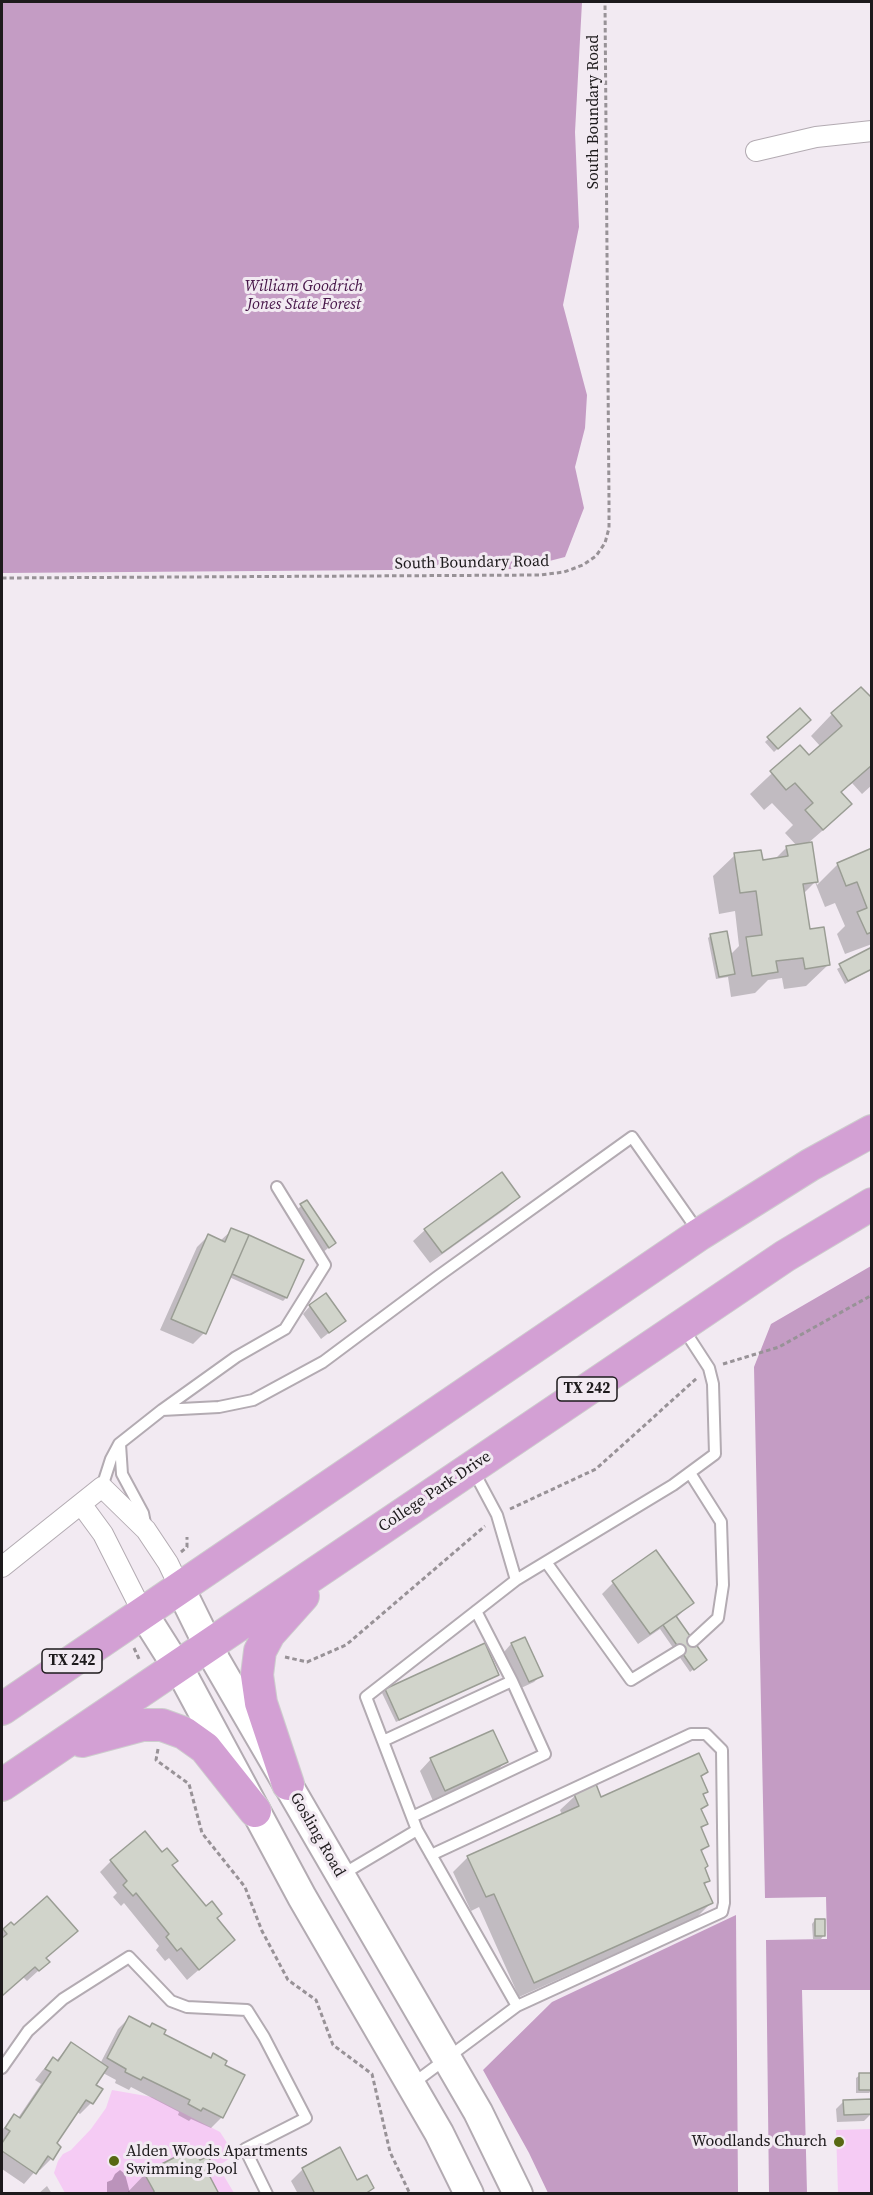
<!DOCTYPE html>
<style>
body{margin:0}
#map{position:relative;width:873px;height:2195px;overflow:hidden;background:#f2eaf2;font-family:"Source Serif 4",serif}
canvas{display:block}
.frame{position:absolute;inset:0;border:3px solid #1d1a1c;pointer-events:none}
</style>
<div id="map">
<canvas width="873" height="2195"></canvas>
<div class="frame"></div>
</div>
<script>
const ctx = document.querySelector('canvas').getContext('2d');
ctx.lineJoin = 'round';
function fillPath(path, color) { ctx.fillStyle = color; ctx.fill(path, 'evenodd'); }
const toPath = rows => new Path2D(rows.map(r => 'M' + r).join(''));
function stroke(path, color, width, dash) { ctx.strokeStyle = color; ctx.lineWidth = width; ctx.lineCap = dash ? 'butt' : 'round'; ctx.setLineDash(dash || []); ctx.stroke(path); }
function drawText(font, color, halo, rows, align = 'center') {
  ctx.font = font + ' "Source Serif 4",serif'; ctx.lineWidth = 6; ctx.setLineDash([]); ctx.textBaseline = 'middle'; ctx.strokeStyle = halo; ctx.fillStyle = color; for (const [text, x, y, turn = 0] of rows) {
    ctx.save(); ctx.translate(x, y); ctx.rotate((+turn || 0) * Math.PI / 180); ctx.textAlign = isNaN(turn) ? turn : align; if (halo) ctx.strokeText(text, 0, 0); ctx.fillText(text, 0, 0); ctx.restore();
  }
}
fillPath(toPath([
 [112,2090,152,2097,220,2132,235,2155,218,2166,234,2193,65,2193,54,2173,58,2161,63,2154,71,2150,91,2129,106,2108],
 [871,2129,871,2193,838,2193,836,2130]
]), '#f5cbf4');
fillPath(toPath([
 [2,2,582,2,575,132,579,227,563,305,587,395,585,428,575,467,584,508,565,557,518,569,2,573],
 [871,1266,871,1990,802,1990,807,2193,769,2193,766,1940,827,1939,826,1897,765,1898,754,1367,771,1324],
 [736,1915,738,2193,548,2193,529,2153,483,2070,552,2002]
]), '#c49cc4');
fillPath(toPath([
 [120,2170,125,2174,130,2193,107,2193,107,2182,112,2180,115,2174]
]), '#bb93bb');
fillPath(toPath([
 [800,710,809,720,774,752,765,742],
 [832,714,872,717,872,785,862,794,852,783,840,793,829,825,807,844,811,844,817,885,838,864,872,850,872,944,845,954,837,934,845,926,835,903,825,907,815,882,803,894,808,931,828,965,806,986,784,989,782,978,768,980,755,993,731,997,728,977,716,979,708,938,711,935,730,955,739,946,735,911,719,914,713,876,735,855,761,862,774,860,787,847,797,846,785,833,793,825,772,803,764,810,750,794,800,747,809,757,821,747,811,736],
 [872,949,872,969,845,984,837,969],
 [518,1197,507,1208,430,1263,413,1241,425,1230],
 [306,1202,334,1243,321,1254,293,1213],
 [232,1230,302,1261,286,1298,283,1301,229,1277,204,1333,193,1344,160,1330,197,1247,208,1236,220,1241],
 [310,1306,344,1321,321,1339,303,1314],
 [656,1552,692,1603,676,1618,702,1663,690,1672,660,1629,638,1644,602,1594,613,1583],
 [524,1639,541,1675,534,1682,521,1688,504,1652,511,1644],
 [497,1674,494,1677,396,1722,382,1693,386,1690],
 [431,1759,506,1761,495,1773,433,1801,420,1771],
 [706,1772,700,1778,706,1791,702,1796,707,1805,700,1811,706,1824,700,1830,707,1846,701,1852,703,1869,709,1880,703,1886,711,1903,696,1918,519,1997,479,1907,471,1911,453,1872,468,1857,562,1815,560,1810,575,1796,601,1799],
 [111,1861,215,1918,233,1940,187,1980,169,1958,165,1961,156,1950,159,1946,124,1903,121,1906,113,1897,117,1893,100,1872],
 [815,1920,824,1935,821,1939,813,1939,812,1924],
 [11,1924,64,1942,45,1959,48,1962,27,1981,23,1977,2,1996,2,1932],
 [129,2018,149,2028,153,2024,162,2035,209,2059,213,2055,222,2117,211,2128,191,2119,189,2121,178,2115,179,2112,131,2087,129,2090,115,2083,116,2080,103,2073,94,2085,91,2103,80,2114,76,2111,55,2144,51,2159,40,2170,38,2168,24,2184,2,2169,2,2130,15,2116,18,2118,41,2084,35,2080,42,2071,53,2059,56,2061,71,2044,100,2064,118,2029],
 [860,2075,872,2075,872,2090,869,2093,856,2093,856,2078],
 [844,2101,872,2113,864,2121,837,2122,836,2109],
 [340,2150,357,2182,372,2188,367,2194,298,2194,291,2181,303,2169],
 [199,2162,213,2169,207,2175,218,2194,126,2194,145,2174],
 [47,2186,52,2194,38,2194]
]), '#0003');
const building = toPath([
 [861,687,872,698,872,765,841,792,852,804,823,830,805,810,813,803,795,783,786,790,770,771,800,745,809,755,842,726,831,713,861,687],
 [800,708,811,720,778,749,767,737,800,708],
 [812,842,818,882,803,884,810,929,824,927,830,965,805,969,803,958,776,961,778,972,752,976,746,937,762,935,756,891,740,893,734,853,761,850,763,860,788,856,786,846,812,842],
 [872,848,872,932,867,934,857,912,867,908,857,882,846,886,837,863,872,848],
 [727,931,735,974,719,977,710,934,727,931],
 [872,947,872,969,848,981,839,964,872,947],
 [502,1172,520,1197,442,1253,424,1229,502,1172],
 [307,1200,336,1243,329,1248,300,1204,307,1200],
 [231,1228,249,1235,206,1334,171,1319,208,1234,225,1242,231,1228],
 [249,1235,304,1260,287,1298,232,1274,249,1235],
 [326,1293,346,1321,329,1333,309,1305,326,1293],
 [656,1550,694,1603,650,1634,612,1581,656,1550],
 [676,1616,707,1660,694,1670,663,1625,676,1616],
 [525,1637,543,1676,529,1682,511,1643,525,1637],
 [485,1643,499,1675,399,1720,385,1689,485,1643],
 [493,1730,508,1762,445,1791,430,1758,493,1730],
 [699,1753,708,1772,701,1776,708,1792,703,1794,708,1805,701,1809,708,1824,701,1827,709,1846,701,1850,708,1866,705,1868,710,1881,704,1883,713,1903,534,1983,494,1894,486,1897,467,1856,579,1806,574,1794,596,1784,601,1797,699,1753],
 [145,1831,162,1852,167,1848,178,1861,172,1865,206,1906,212,1901,222,1914,217,1918,235,1940,199,1970,181,1948,177,1951,166,1937,169,1934,136,1893,133,1896,123,1885,127,1881,110,1860,145,1831],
 [47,1896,78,1931,46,1958,50,1962,39,1971,35,1967,2,1996,2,1938,7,1934,3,1929,11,1922,14,1925,47,1896],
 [815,1919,825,1919,825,1936,815,1936,815,1919],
 [129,2016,150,2027,152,2023,166,2030,164,2034,211,2058,213,2053,227,2061,225,2065,245,2075,223,2118,203,2108,201,2111,188,2104,190,2100,143,2077,141,2080,125,2072,126,2069,107,2058,129,2016],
 [71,2042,108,2067,96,2085,103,2089,93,2104,86,2100,57,2143,61,2147,53,2160,48,2156,36,2174,2,2151,2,2143,10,2131,5,2128,14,2114,20,2118,51,2072,45,2069,53,2057,58,2061,71,2042],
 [859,2073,872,2073,872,2090,859,2090,859,2073],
 [872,2099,872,2114,844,2115,843,2100,872,2099],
 [340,2147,357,2180,367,2175,374,2188,365,2194,315,2194,302,2168,340,2147],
 [193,2148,200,2160,208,2156,215,2169,208,2173,219,2194,154,2194,154,2191,144,2173,193,2148]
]);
fillPath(building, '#d1d4cb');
stroke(building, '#9a9d94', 1.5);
const lane = toPath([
 [162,1410,236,1357,285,1329,325,1265,277,1187],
 [120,1444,122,1474,143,1513,146,1528],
 [473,1470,497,1515,516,1580],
 [690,1473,721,1522,723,1585,718,1618,693,1641],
 [102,1487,111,1459,119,1444,162,1410,219,1407,253,1400,323,1362,437,1277,632,1137,698,1231],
 [546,1562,631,1680,680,1650],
 [383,1741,512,1681,476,1611],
 [412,1817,545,1754,512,1681],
 [431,1855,691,1734,706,1734,722,1750,724,1903,722,1912,517,2006],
 [343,1874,417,1830,366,1697,516,1580,673,1485,715,1454,713,1384,709,1368,683,1328],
 [2,2068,28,2031,63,1999,129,1957,171,2001,187,2007,247,2010,264,2037,306,2118,245,2149,267,2194],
 [411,2085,517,2006,417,1830]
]);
const street = toPath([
 [756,151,816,137,872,131],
 [81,1504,103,1534,143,1613],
 [2,1567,102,1487,146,1530,168,1563,180,1588]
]);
const secondary = toPath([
 [180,1588,216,1661,478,2112,518,2194],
 [143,1613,186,1681,302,1897,439,2133,469,2194]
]);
const primary = toPath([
 [2,1709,700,1234,810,1165,872,1131],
 [82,1741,142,1725,162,1725,184,1733,205,1748,255,1811],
 [288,1784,261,1703,257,1675,260,1651,269,1634,303,1596],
 [2,1785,785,1256,872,1204]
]);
stroke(lane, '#b3abb2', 14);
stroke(street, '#b3abb2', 22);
stroke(secondary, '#b3abb2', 32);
stroke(primary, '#cdcdcd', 34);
stroke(toPath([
 [2,578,540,575,564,572,583,565,596,556,605,543,609,528,609,502,605,2],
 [723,1364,779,1347,872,1295],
 [510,1509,596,1469,697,1378],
 [181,1552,187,1547,187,1537],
 [134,1648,140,1661],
 [285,1657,307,1662,346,1645,485,1526],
 [158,1749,156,1760,189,1784,202,1833,245,1887,262,1931,288,1980,316,2000,333,2045,372,2074,390,2152,410,2194]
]), '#989297', 3, [4.5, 3]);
stroke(lane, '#fff', 10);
stroke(street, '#fff', 20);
stroke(secondary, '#fff', 28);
stroke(primary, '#d3a0d4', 32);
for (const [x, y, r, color] of [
 [839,2142,6,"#576812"],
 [114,2161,6,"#576812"]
]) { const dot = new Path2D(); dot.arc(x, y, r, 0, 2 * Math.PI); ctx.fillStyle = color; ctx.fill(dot); stroke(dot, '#f2eaf2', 2); }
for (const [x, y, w] of [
 [587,1389,60],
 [72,1661,60]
]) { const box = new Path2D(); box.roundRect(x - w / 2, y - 12, w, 24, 4.5); ctx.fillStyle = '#f2eaf2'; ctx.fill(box); stroke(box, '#1d1a1c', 1.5); }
drawText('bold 15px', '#1d1a1c', null, [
 ["TX 242",587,1389],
 ["TX 242",72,1661]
]);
drawText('16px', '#1d1a1c', '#f2eaf2', [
 ["South Boundary Road",594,112,-90],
 ["South Boundary Road",472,563,-1],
 ["College Park Drive",435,1492,-34],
 ["Gosling Road",317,1835,60]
]);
drawText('italic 16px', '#451447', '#f2eaf2', [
 ["William Goodrich",304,287],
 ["Jones State Forest",304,305]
]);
drawText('16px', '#1d1a1c', '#f2eaf2', [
 ["Woodlands Church",827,2142],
 ["Alden Woods Apartments",126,2152,"left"],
 ["Swimming Pool",126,2170,"left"]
], 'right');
</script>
